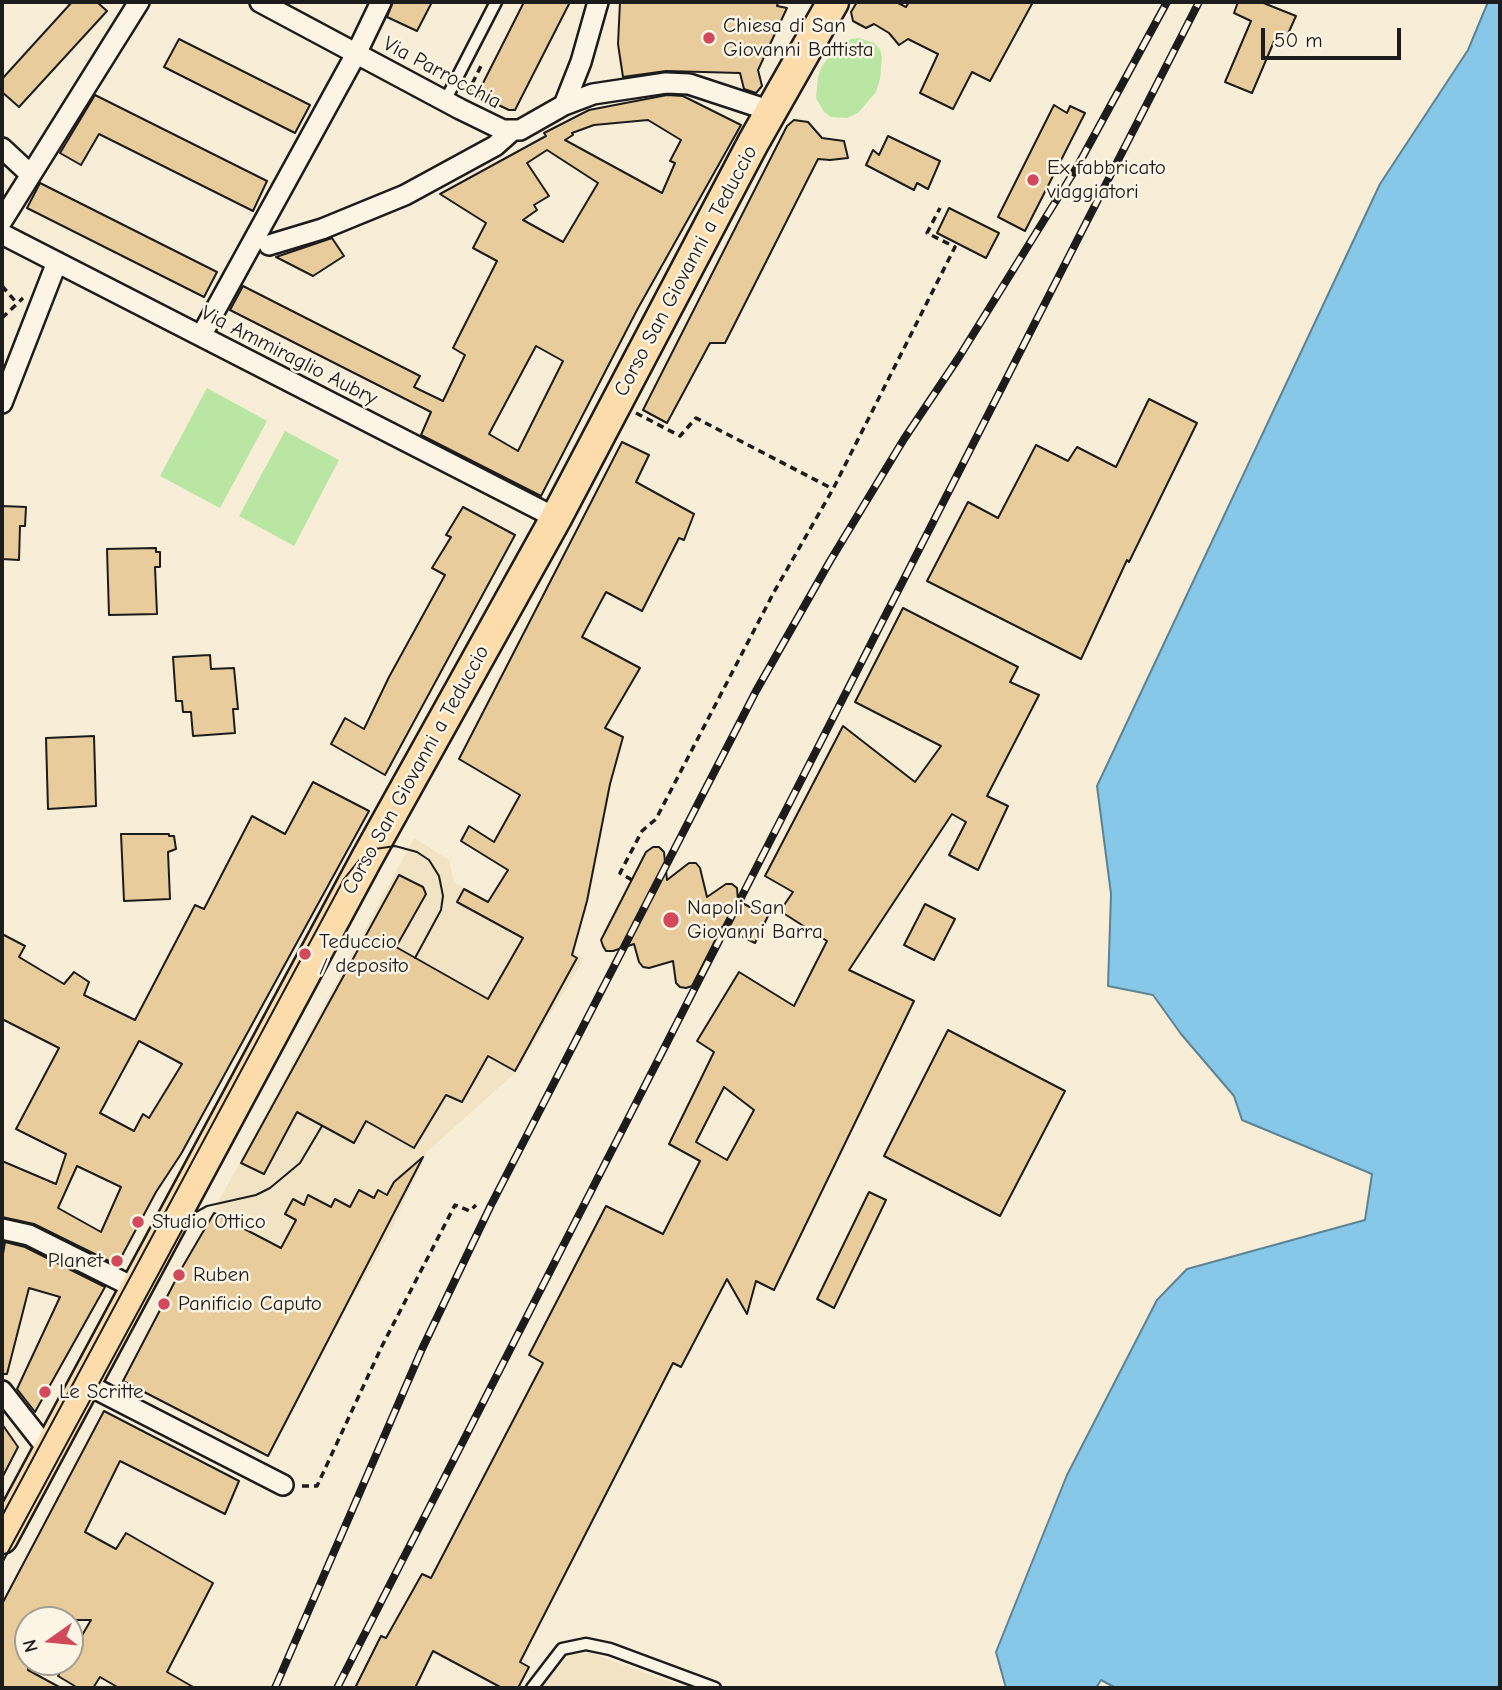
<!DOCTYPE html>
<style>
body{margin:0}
#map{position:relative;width:1502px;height:1690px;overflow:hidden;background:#f8edd6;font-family:"Comic Neue",sans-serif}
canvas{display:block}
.frame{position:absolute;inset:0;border:4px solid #1c1c1c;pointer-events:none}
.north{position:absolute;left:14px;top:1606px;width:70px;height:70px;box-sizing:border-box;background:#fcf5e5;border:2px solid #a29e95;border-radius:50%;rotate:255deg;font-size:19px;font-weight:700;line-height:28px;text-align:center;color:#1c1c1c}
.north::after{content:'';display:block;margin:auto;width:24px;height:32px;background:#d1495b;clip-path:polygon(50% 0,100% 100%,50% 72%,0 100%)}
.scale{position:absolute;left:1261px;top:28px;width:140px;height:32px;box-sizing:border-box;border:4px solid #1c1c1c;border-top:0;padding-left:9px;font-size:21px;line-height:24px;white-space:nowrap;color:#1c1c1c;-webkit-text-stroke:5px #fcf5e5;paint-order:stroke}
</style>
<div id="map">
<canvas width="1502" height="1690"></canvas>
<div class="frame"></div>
<div class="north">N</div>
<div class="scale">50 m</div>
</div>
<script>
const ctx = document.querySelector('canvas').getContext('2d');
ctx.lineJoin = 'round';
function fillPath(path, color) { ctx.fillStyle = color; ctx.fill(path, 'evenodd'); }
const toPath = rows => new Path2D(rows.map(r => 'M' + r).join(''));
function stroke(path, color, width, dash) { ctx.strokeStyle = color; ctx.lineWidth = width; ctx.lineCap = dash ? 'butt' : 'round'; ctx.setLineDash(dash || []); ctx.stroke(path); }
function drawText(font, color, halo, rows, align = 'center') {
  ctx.font = font + ' "Comic Neue",sans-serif'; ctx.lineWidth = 5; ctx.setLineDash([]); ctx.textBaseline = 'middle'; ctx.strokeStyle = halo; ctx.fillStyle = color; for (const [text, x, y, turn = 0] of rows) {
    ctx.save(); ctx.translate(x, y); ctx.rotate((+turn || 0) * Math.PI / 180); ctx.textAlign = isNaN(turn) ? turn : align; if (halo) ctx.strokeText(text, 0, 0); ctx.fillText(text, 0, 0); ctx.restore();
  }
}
fillPath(toPath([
 [414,838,449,860,454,882,584,958,517,1071,428,1151,386,1240,357,1291,214,1210],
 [588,1652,687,1688,538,1688,570,1655]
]), '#f3e3c5');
fillPath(toPath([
 [859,38,874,43,880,49,882,57,880,79,876,92,858,113,847,118,831,117,824,112,816,98,818,77,822,66,835,49,851,39],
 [207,388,267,421,220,508,160,476],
 [285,431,339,460,294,546,239,516]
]), '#bae6a4');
const water = toPath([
 [1488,2,1500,2,1500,1688,1116,1688,1101,1680,1096,1688,1006,1688,996,1652,1067,1475,1157,1300,1187,1269,1365,1220,1372,1174,1242,1120,1234,1096,1181,1034,1153,995,1108,986,1111,894,1097,786,1380,184,1468,50,1488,2]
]);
fillPath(water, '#87c7e8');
stroke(water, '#5c8396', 2);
const building = toPath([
 [72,2,97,2,107,11,19,107,2,92,2,79,72,2],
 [393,2,432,2,417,31,387,17,393,2],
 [524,2,570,2,515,110,509,110,477,95,524,2],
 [620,2,778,2,777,6,787,8,758,70,762,86,756,93,744,89,740,73,666,71,623,77,618,44,620,2],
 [857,2,896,2,906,7,909,2,1033,2,990,81,972,72,953,109,920,93,938,54,908,39,899,45,889,33,874,24,866,28,853,21,851,12,857,2],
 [1238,2,1261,2,1296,16,1287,36,1278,32,1252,93,1225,82,1251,21,1234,13,1238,2],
 [179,39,310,105,295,133,164,67,179,39],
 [95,95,267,181,253,211,99,134,81,165,60,153,95,95],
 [667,95,683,96,741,125,637,310,541,496,421,435,431,412,230,310,243,286,420,376,414,387,443,401,465,355,453,348,497,261,473,248,486,223,440,194,546,136,544,133,589,110,667,95],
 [648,120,681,140,670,161,675,163,662,193,565,140,573,135,572,133,594,125,648,120],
 [547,150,598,183,563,242,523,220,537,210,534,205,549,196,527,163,547,150],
 [536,346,563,361,518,451,489,434,536,346],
 [1054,105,1067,113,1070,106,1085,113,1025,231,998,217,1054,105],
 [794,120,808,122,822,138,844,141,848,158,830,160,818,159,725,343,710,343,667,423,643,410,787,126,794,120],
 [888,136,940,161,928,189,917,183,914,190,866,165,873,150,879,155,888,136],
 [40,183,217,272,204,297,27,208,40,183],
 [949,208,999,233,986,258,937,233,949,208],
 [332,238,344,256,313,276,276,257,332,238],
 [1149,399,1197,423,1129,562,1127,560,1081,659,927,581,968,502,998,518,1036,445,1068,461,1077,447,1116,467,1149,399],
 [622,442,649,455,636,482,694,514,684,540,679,538,642,611,606,592,582,637,640,668,605,728,623,737,610,784,587,901,572,955,577,958,515,1071,488,1056,462,1102,446,1095,414,1148,366,1121,354,1143,297,1112,264,1174,241,1163,399,875,423,887,426,894,396,947,488,999,523,938,457,902,464,889,488,902,508,870,461,841,469,826,494,842,520,795,459,759,622,442],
 [2,506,26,507,25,526,20,526,19,560,2,559,2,506],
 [463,507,515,535,385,775,331,744,345,718,364,729,389,677,445,575,432,568,451,537,446,535,463,507],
 [156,548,156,552,160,552,160,567,155,567,157,614,109,615,107,549,156,548],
 [903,608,1018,667,1010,682,1039,695,987,796,1008,806,978,870,949,855,966,822,952,814,849,970,914,1001,774,1290,756,1281,747,1314,727,1279,681,1367,673,1363,520,1662,529,1667,518,1688,502,1688,433,1651,415,1688,355,1688,381,1636,386,1638,422,1574,431,1578,543,1363,529,1355,606,1206,663,1234,700,1161,669,1144,714,1052,697,1041,739,972,794,1006,827,941,780,911,793,892,765,876,843,726,915,782,941,746,855,702,903,608],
 [724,1087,754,1110,727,1160,696,1142,724,1087],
 [210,655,211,669,234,668,238,709,233,709,235,733,193,736,191,712,183,712,182,701,176,701,173,657,210,655],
 [94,736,96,806,48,809,46,738,94,736],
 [313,782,369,811,181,1154,156,1192,117,1265,34,1224,2,1217,2,1161,56,1184,66,1154,16,1129,59,1048,2,1019,2,934,25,946,19,957,64,984,74,972,89,982,84,995,135,1020,195,905,204,909,252,816,285,834,313,782],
 [139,1041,182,1064,149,1118,143,1114,134,1131,100,1113,139,1041],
 [77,1166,121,1187,101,1232,58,1208,77,1166],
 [121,834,169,834,169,836,174,836,176,849,168,852,170,899,124,901,121,834],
 [653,847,659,847,664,852,667,880,689,863,696,863,700,868,707,897,726,884,732,884,737,888,738,901,768,916,755,943,722,927,692,986,686,988,680,987,676,983,673,961,649,968,643,967,639,962,634,944,613,951,606,951,603,946,601,940,646,852,653,847],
 [925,904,955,919,934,960,904,945,925,904],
 [948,1030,1065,1091,1000,1216,884,1156,948,1030],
 [423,1157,268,1456,123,1381,183,1266,214,1213,281,1248,296,1220,285,1214,293,1199,304,1205,308,1195,331,1207,335,1199,350,1207,359,1190,374,1198,378,1190,387,1195,394,1182,423,1157],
 [869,1192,886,1200,834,1308,817,1299,869,1192],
 [5,1242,25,1247,105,1287,35,1412,17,1389,60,1297,29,1288,7,1374,2,1374,2,1260,5,1242],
 [104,1411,239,1481,225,1514,120,1461,85,1532,116,1549,126,1533,213,1583,167,1672,195,1688,119,1688,100,1677,93,1688,78,1688,58,1676,66,1662,70,1662,70,1656,91,1620,28,1620,28,1670,61,1688,2,1688,2,1604,104,1411],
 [2,1424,18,1447,2,1478,2,1424]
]);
fillPath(building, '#e8cc9c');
stroke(building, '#1c1c1c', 2);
const lane = toPath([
 [445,101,496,2],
 [532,1688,562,1649,586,1644,610,1649,715,1688]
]);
const street = toPath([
 [260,2,460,109,503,130,520,130,564,105,593,94,666,83,689,84,771,111],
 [564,105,581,62,598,2],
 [2,148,30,174],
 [2,221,139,2],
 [2,234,556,518],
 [269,245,322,229,405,195,495,146,512,131],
 [201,336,356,54,381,2],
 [2,403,57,262],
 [2,1229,29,1235,137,1289],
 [86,1384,283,1485],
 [2,1391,49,1451]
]);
const primary = toPath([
 [2,1538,367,858,556,518,753,143,833,2]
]);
stroke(lane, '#1c1c1c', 15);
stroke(street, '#1c1c1c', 24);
stroke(primary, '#1c1c1c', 35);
stroke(toPath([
 [467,94,481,66],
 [2,286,16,302],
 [2,318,23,298],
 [636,413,680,436,696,418,833,489],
 [632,880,620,873,642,831,656,819,774,592,833,489,955,247,927,233,940,208],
 [302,1486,317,1486,382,1346,455,1205,470,1211,476,1205]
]), '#1c1c1c', 3.5, [7, 5]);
stroke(lane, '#fcf5e5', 10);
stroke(street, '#fcf5e5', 19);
stroke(primary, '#fddcac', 30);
stroke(toPath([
 [2,1516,344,879,360,859,375,849,395,846,417,852,429,860,439,876,443,896,441,910,415,958],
 [2,1563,186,1223,196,1212,207,1206,256,1195,270,1188,300,1163,322,1126]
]), '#1c1c1c', 2);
const rail = toPath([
 [275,1688,422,1349,491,1205,756,691,830,561,904,439,959,357,1077,167,1167,2],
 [337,1688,1199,2]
]);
stroke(rail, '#1c1c1c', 8);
stroke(rail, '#fcf5e5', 5, [16]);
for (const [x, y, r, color] of [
 [709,38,7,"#d1495b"],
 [1033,180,7,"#d1495b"],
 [671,920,9,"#d1495b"],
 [305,954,7,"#d1495b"],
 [138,1222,7,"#d1495b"],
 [117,1261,7,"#d1495b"],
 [179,1275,7,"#d1495b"],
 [164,1304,7,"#d1495b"],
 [45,1392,7,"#d1495b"]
]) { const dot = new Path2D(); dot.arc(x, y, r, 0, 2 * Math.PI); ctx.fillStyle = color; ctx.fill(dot); stroke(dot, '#fcf5e5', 2.5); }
drawText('21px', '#1c1c1c', '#fcf5e5', [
 ["Chiesa di San",723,26],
 ["Giovanni Battista",723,50],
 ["Ex fabbricato",1047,168],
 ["viaggiatori",1047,192],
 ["Napoli San",687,908],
 ["Giovanni Barra",687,932],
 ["Teduccio",319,942],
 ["/ deposito",319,966],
 ["Studio Ottico",152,1222],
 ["Planet",103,1261,"right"],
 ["Ruben",193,1275],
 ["Panificio Caputo",178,1304],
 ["Le Scritte",59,1392]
], 'left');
drawText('21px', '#1c1c1c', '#fcf5e5', [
 ["Via Parrocchia",442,73,28],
 ["Corso San Giovanni a Teduccio",686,271,-62],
 ["Via Ammiraglio Aubry",289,356,27],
 ["Corso San Giovanni a Teduccio",416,770,-61]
]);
</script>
